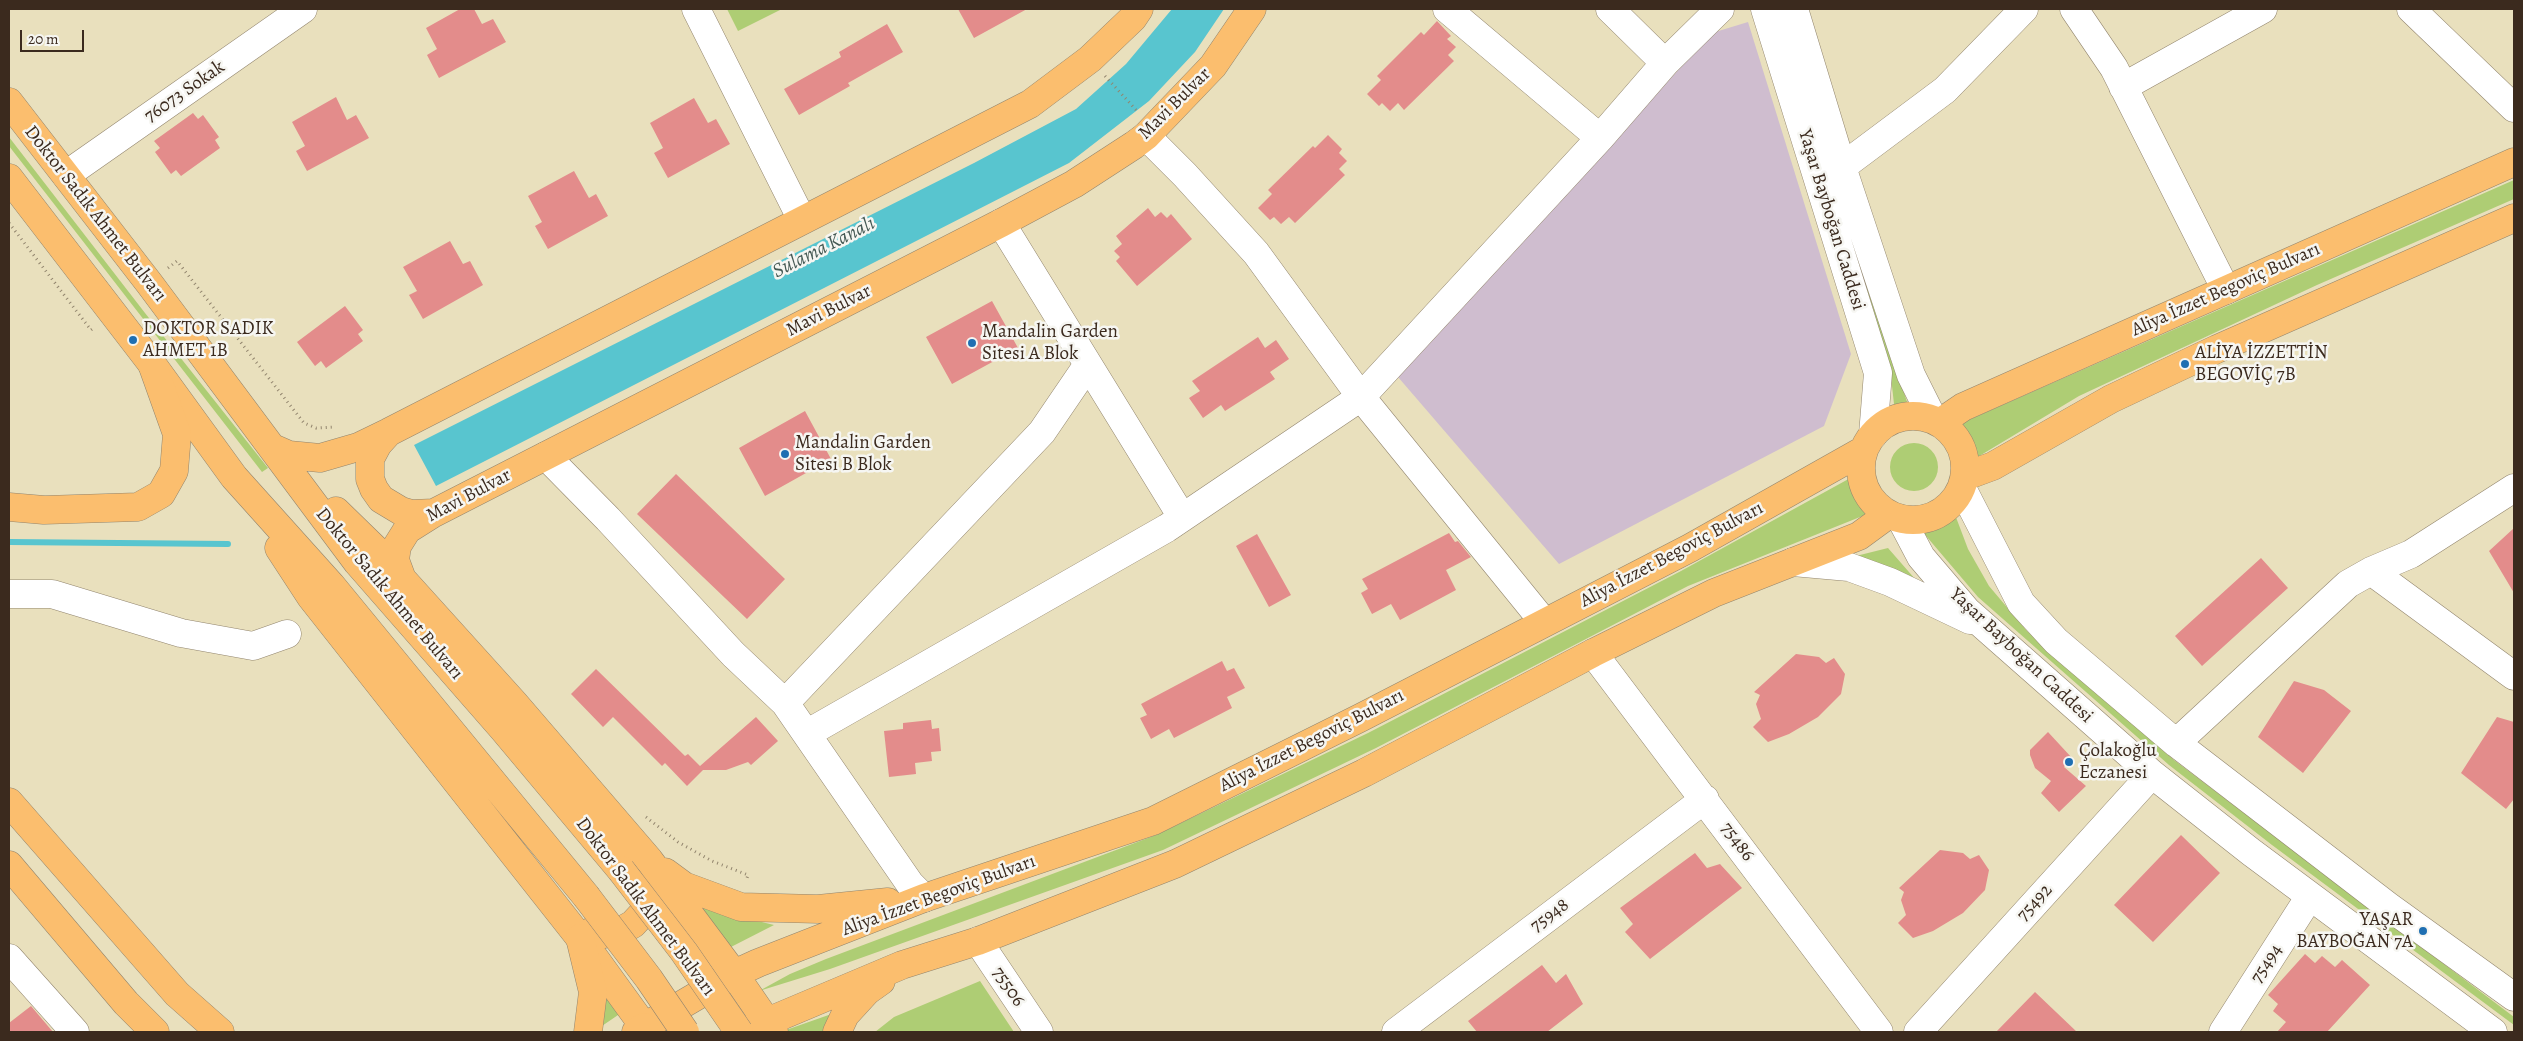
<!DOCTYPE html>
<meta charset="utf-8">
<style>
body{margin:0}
#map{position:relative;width:2523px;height:1041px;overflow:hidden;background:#e9e0bd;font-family:Alegreya,serif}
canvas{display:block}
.frame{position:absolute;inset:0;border:10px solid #3b2a1e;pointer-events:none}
.scale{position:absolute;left:20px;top:30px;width:64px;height:22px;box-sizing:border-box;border:2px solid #3b2a1e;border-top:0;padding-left:6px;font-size:15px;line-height:18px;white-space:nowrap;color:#3b2a1e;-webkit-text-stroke:4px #f6f6f2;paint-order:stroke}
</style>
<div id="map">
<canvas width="2523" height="1041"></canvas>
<div class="frame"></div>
<div class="scale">20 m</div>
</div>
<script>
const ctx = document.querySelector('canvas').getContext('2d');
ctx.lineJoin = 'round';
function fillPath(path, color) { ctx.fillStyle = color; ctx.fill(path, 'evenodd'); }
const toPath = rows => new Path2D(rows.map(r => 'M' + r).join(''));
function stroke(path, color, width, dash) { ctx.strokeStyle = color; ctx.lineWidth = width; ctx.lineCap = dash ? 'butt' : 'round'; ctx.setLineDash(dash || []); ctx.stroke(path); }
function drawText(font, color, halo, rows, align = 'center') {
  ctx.font = font + ' Alegreya,serif'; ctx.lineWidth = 5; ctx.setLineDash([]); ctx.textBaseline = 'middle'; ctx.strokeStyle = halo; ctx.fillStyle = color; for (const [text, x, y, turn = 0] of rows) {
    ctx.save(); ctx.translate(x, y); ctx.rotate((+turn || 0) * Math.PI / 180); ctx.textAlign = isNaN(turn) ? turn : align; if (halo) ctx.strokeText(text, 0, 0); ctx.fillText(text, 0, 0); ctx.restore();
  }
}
fillPath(toPath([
 [1748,22,1851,354,1824,426,1559,564,1398,377,1712,33]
]), '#cfbdcf');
fillPath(toPath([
 [727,9,782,9,738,31],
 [1777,9,1781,9,1908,405,1895,413,1892,386,1872,312],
 [9,137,145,313,268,468,262,472,9,146],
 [2514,180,2514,199,2317,285,2079,396,1976,458,1969,439,1957,425],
 '1890 467a24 24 0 1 1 48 0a24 24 0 1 1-48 0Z',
 [1854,476,1858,494,1870,513,1688,586,1376,748,1163,850,830,969,759,991,790,974,826,959,1156,835,1368,733,1681,571],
 [1954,512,1968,549,1989,586,2027,631,2174,760,2514,1017,2514,1025,2272,845,2169,765,1978,597,1921,530],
 [1888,548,1936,603,1856,556],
 [687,896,729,914,774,925,729,948],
 [980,981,1014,1032,875,1032,894,1017],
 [603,984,621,1013,599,1028],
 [840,1011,829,1032,788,1032,786,1030]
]), '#aecd74');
fillPath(toPath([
 [1172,9,1224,9,1195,52,1149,101,1069,163,436,486,414,445,974,163,1076,109,1126,64]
]), '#58c5cf');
stroke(toPath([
 [9,542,228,544]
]), '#58c5cf', 6);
fillPath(toPath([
 [460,9,474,9,482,24,493,19,506,42,439,78,427,55,437,49,426,28],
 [958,9,1027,9,974,38],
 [1437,21,1451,36,1447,39,1456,47,1448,55,1454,61,1404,110,1398,103,1390,111,1382,103,1379,106,1367,94,1381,80,1377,76,1421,32,1424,35],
 [887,24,903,52,848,83,850,86,799,115,784,89,841,57,839,52],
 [336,97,347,120,356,115,369,138,307,171,296,151,305,146,292,122],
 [694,98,708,123,716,119,730,144,668,178,654,153,663,148,650,123],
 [193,113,198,119,203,115,219,137,215,140,220,148,181,176,176,170,171,174,155,152,160,148,154,141],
 [1328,135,1342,149,1339,153,1347,161,1339,169,1345,175,1295,223,1289,217,1281,224,1274,217,1270,220,1258,208,1272,194,1268,190,1313,146,1315,148],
 [574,171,589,198,596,194,608,216,548,249,535,226,542,222,528,196],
 [1148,208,1155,217,1161,212,1167,218,1171,214,1192,239,1137,286,1116,261,1120,257,1114,251,1122,244,1116,236],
 [450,241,463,264,470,261,483,285,423,319,409,295,417,291,403,267],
 [992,301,1018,348,952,384,926,337],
 [345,306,363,330,358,334,363,341,326,368,321,361,315,366,297,342],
 [1258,337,1265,348,1276,340,1289,359,1270,372,1275,379,1225,411,1221,405,1203,418,1189,398,1200,391,1192,381],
 [805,411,831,459,765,496,739,448],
 [676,474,785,579,747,619,637,514],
 [2514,528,2514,593,2489,551],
 [1449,533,1455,542,1458,541,1471,557,1446,570,1456,590,1400,620,1391,604,1372,614,1361,593,1368,589,1362,579],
 [1257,534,1291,595,1269,607,1236,546],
 [2261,558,2288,588,2202,666,2175,636],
 [1796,654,1819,657,1826,663,1834,658,1845,674,1841,694,1818,717,1789,734,1768,742,1753,727,1761,719,1756,704,1760,695,1754,692],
 [1222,661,1227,671,1234,668,1245,688,1227,697,1232,708,1174,738,1169,729,1151,739,1140,718,1147,715,1141,704],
 [596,669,685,756,688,754,700,766,756,717,778,741,751,765,748,762,726,770,703,770,687,786,665,763,662,766,613,717,603,727,571,694],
 [2294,681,2324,690,2351,711,2303,773,2258,737],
 [2497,717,2514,722,2514,799,2506,809,2461,773],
 [931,720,932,729,939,728,941,751,931,752,932,761,915,763,916,774,889,777,884,731,903,729,903,723],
 [2048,732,2072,758,2064,767,2086,786,2059,812,2041,793,2051,781,2035,768,2030,755,2030,750],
 [2181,835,2220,873,2153,942,2114,905],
 [1940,850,1963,853,1970,859,1979,855,1989,870,1985,890,1963,913,1933,931,1913,938,1898,923,1906,915,1901,900,1904,892,1899,888],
 [1695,853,1707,868,1720,864,1742,888,1650,959,1625,932,1633,924,1620,908],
 [2305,954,2315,963,2322,956,2335,967,2342,960,2370,985,2327,1032,2277,1032,2286,1022,2273,1011,2278,1004,2268,995],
 [1542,965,1556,983,1566,974,1583,1004,1547,1032,1477,1032,1468,1021],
 [2035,992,2077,1032,1996,1032],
 [31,1006,53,1032,9,1032,9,1023]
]), '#e38c8b');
const minor = toPath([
 [696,9,802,220],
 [1447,9,1600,138],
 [1610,9,1665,63],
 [1765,9,1878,373,1873,435],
 [1794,9,1842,167,1911,375,1933,419],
 [2074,9,2114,68,2226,290],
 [2411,9,2514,108],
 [2123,87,2263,9],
 [1146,136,1185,175,1256,253,1361,397,1543,621],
 [1842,167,1945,90,2024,9],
 [66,175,303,9],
 [1001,223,1182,517],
 [546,456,608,519,733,654,785,703,910,884,924,898],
 [1962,488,2021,603,2056,641,2176,743,2388,906,2514,997],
 [1901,519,1921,557,1967,611,2152,774,2251,852,2493,1032],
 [1793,562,1849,567,1890,582,1970,620],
 [2371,571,2514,676],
 [9,594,52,594,181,633,253,646,287,634],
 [1593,653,1879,1032],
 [785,703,1042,432,1087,366],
 [808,733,1167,528,1361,397,1600,138,1665,63,1720,9],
 [2176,743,2348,584,2371,571,2411,554,2514,488],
 [978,941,1039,1032],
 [9,958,75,1032],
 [1396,1032,1705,799],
 [1918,1032,2152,774],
 [2223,1032,2310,896]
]);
const major = toPath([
 [9,102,149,283,357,562,503,729,621,870],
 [9,178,152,364,234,477,331,585,586,896],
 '1861 468a52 52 0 1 1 104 0a52 52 0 1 1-104 0Z',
 [1941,422,1963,407,2514,162],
 [388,433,378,444,370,459,370,479,374,489,381,499,401,511,411,514,434,513],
 [273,448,289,455,320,458,358,447,389,432,1030,104,1090,59,1133,18,1139,9],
 [1966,476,1993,466,2111,399,2217,349,2514,218],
 [336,511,374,548,514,703,649,860,734,974,774,1032],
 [279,548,311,597,580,938,648,1032],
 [402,579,395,560,397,546,407,530,434,513,1001,223,1074,184,1134,145,1146,136,1213,66,1252,9],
 [665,872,684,886,741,907,818,909,888,902],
 [592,931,605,934,619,932,633,924,645,911,652,893,651,884],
 [644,1027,734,974,758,963,924,898,1153,821,1360,718,1690,548,1864,450],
 [743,1032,902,965,978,941,1175,864,1364,773,1593,653,1714,593,1859,536,1889,514],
 [837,1032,845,1015,867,991,881,981]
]);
const highway = toPath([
 [9,507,44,510,138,507,161,494,174,471,177,434,152,364],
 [9,802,177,994,220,1032],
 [9,865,126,1003,155,1032],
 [580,938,593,992,588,1032],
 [636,1032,644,1027]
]);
stroke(minor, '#92856e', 29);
stroke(major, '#92856e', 29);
stroke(highway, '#92856e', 29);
stroke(toPath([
 [1105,76,1138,112],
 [9,223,91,330,95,327],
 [168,268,177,261,304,423,316,428,334,427],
 [646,817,678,842,712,861,748,875,746,881]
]), '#92856e', 3, [1, 4]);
stroke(minor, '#fff', 28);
stroke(major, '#fbbe6e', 28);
stroke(highway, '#fbbe6e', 28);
const majorBridge = toPath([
 [621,870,684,952,739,1032],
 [586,896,649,979,685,1032]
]);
stroke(majorBridge, '#92856e', 29, []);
stroke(majorBridge, '#fbbe6e', 28);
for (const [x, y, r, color] of [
 [133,340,5,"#1f6fb2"],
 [972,343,5,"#1f6fb2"],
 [2185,364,5,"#1f6fb2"],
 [785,454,5,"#1f6fb2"],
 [2069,762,5,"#1f6fb2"],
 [2423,931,5,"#1f6fb2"]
]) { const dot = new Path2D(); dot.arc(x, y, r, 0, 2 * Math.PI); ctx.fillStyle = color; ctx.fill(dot); stroke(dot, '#f6f6f2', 2); }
drawText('19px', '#3b2a1e', '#f6f6f2', [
 ["76073 Sokak",185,92,-35],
 ["Mavi Bulvar",1175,104,-45],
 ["Doktor Sadık Ahmet Bulvarı",95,214,52],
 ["Yaşar Bayboğan Caddesi",1831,220,73],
 ["Aliya İzzet Begoviç Bulvarı",2226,290,-24],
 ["Mavi Bulvar",829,311,-27],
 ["Mavi Bulvar",469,496,-28],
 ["Aliya İzzet Begoviç Bulvarı",1672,555,-28],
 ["Doktor Sadık Ahmet Bulvarı",389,594,50],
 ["Yaşar Bayboğan Caddesi",2021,656,43],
 ["Aliya İzzet Begoviç Bulvarı",1312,741,-27],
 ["75486",1737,842,53],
 ["Aliya İzzet Begoviç Bulvarı",939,896,-20],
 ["75492",2035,903,-48],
 ["Doktor Sadık Ahmet Bulvarı",645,907,53],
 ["75948",1550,916,-37],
 ["75494",2267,964,-57],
 ["75506",1008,987,56]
]);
drawText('19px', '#3b2a1e', '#f6f6f2', [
 ["DOKTOR SADIK",143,329],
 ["AHMET 1B",143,351],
 ["Mandalin Garden",982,332],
 ["Sitesi A Blok",982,354],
 ["ALİYA İZZETTİN",2195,353],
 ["BEGOVİÇ 7B",2195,375],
 ["Mandalin Garden",795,443],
 ["Sitesi B Blok",795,465],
 ["Çolakoğlu",2079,751],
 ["Eczanesi",2079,773],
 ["YAŞAR",2413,920,"right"],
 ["BAYBOĞAN 7A",2413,942,"right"]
], 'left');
drawText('italic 20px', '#445853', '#f6f6f2', [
 ["Sulama Kanalı",824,248,-27]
]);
</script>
